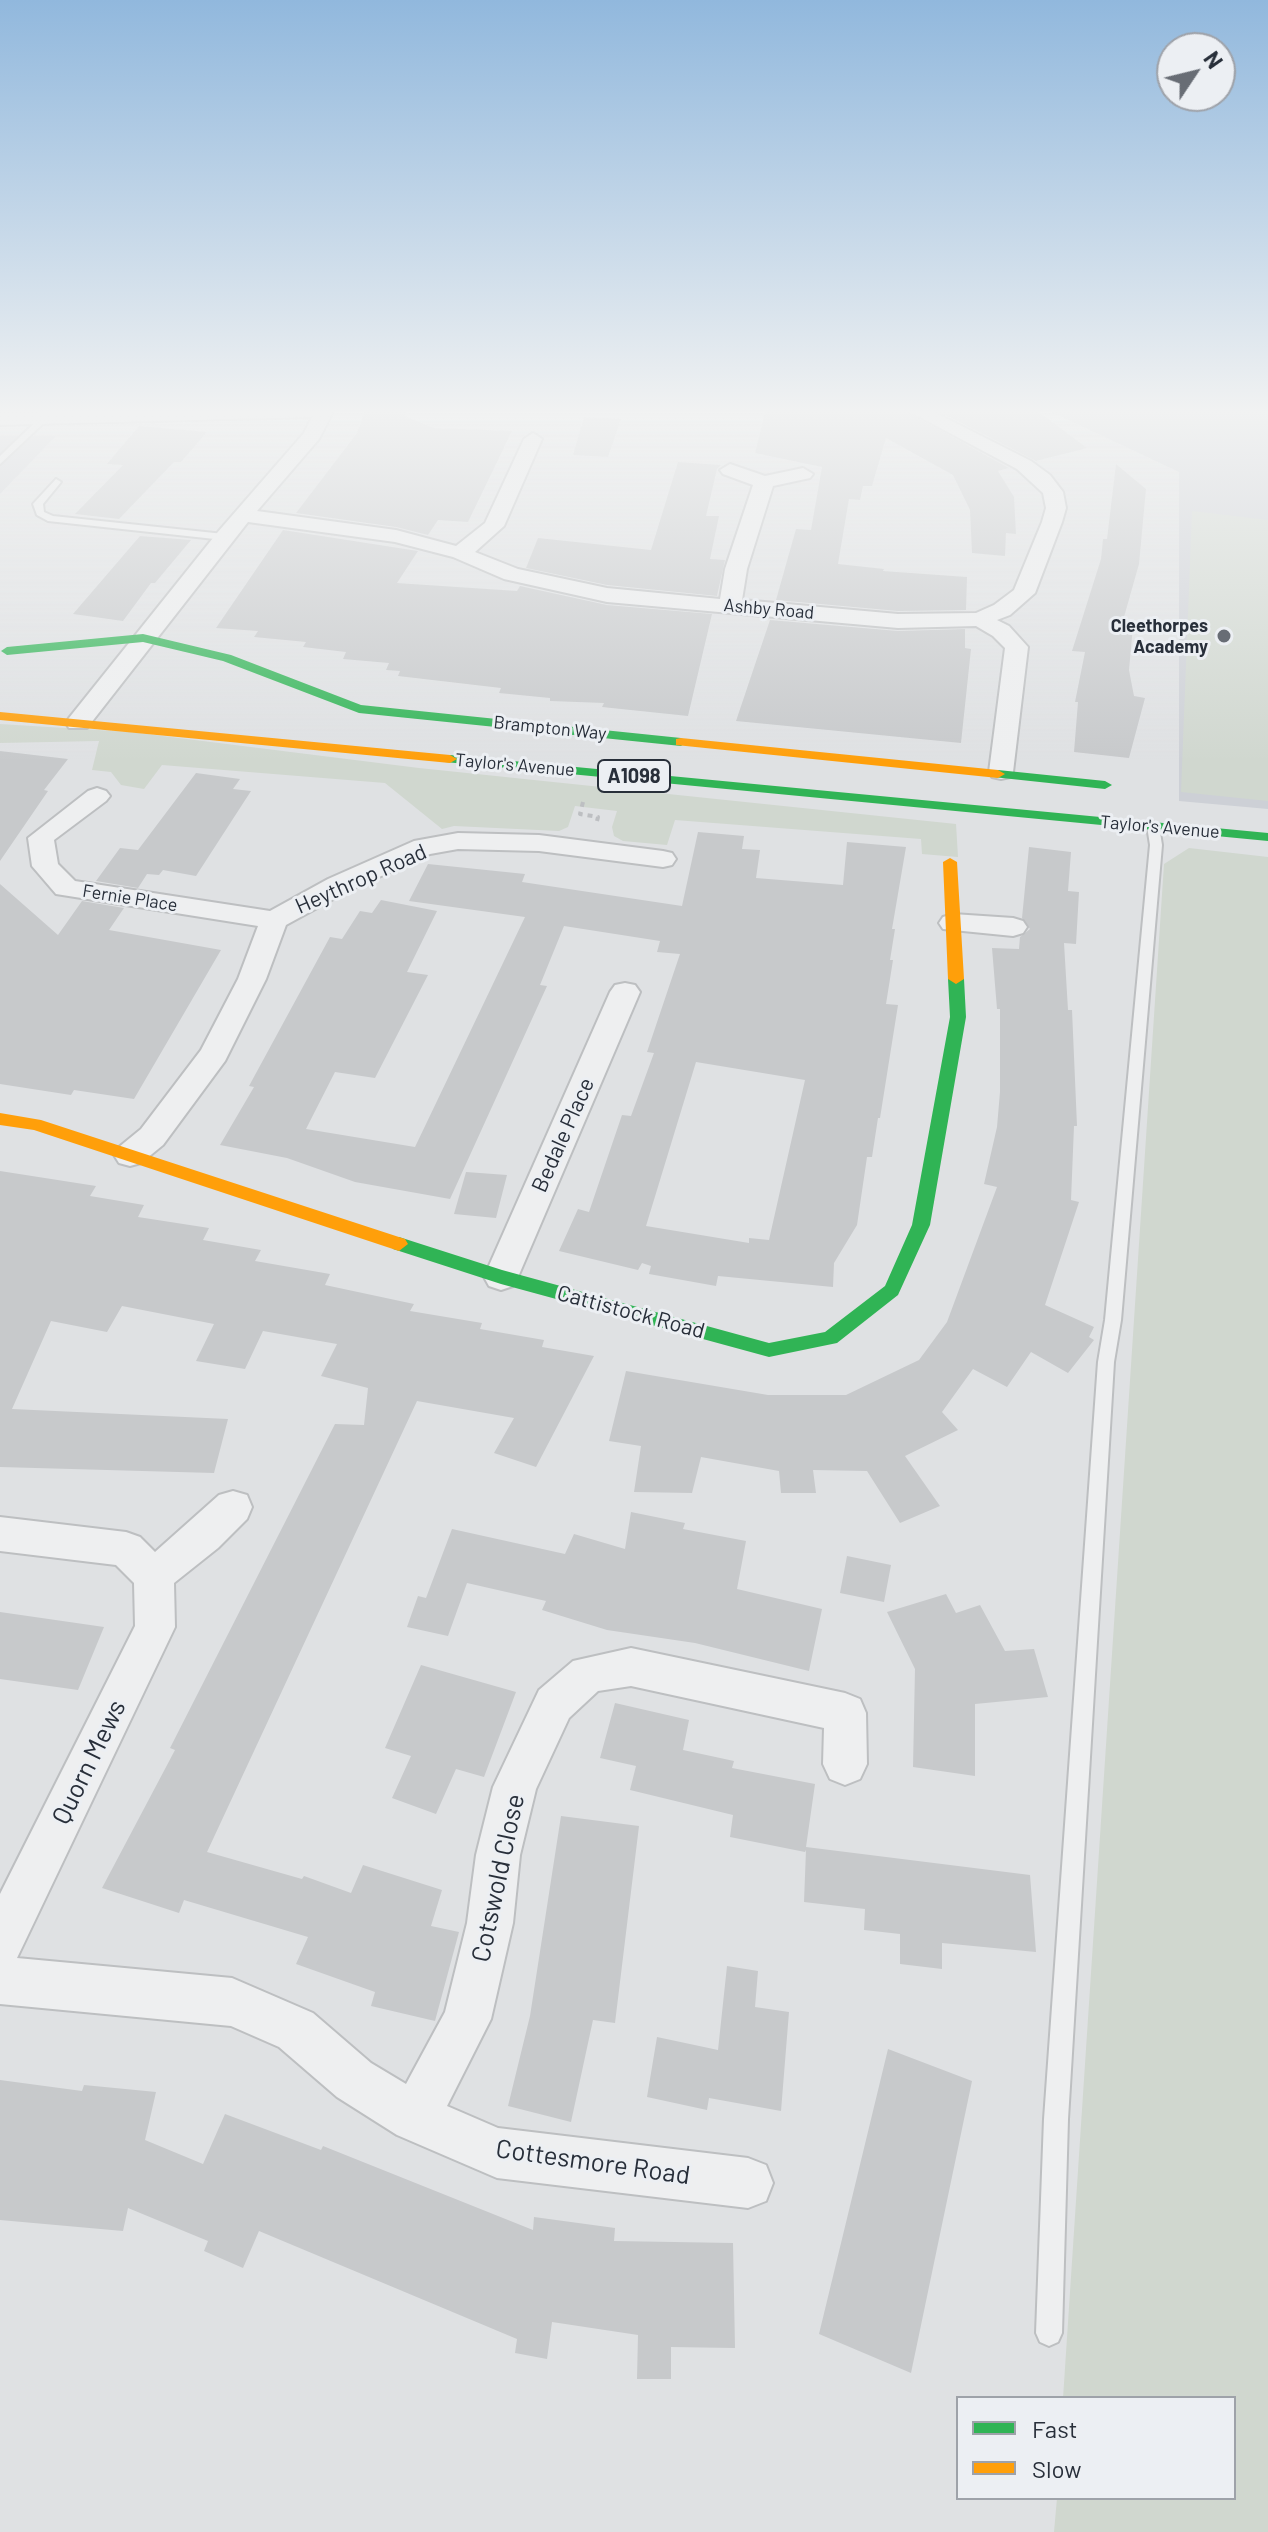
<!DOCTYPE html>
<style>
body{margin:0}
#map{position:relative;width:1268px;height:2532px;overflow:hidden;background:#dfe1e3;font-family:Barlow,sans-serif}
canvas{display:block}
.legend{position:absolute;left:956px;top:2396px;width:280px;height:104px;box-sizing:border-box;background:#eceff3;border:2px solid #9ea2a9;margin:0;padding:10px 14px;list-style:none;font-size:24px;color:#282f3a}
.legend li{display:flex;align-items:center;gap:16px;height:40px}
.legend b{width:40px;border:2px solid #9ea2a9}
.north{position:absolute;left:1156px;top:32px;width:80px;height:80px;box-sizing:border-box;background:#eceff3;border:2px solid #9ea2a9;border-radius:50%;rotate:55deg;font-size:22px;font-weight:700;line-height:32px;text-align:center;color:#282f3a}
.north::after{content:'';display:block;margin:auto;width:28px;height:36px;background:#686d75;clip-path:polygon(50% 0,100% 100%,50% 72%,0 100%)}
</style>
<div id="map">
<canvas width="1268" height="2532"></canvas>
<ul class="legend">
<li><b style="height:10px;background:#30b455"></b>Fast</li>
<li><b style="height:10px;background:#ff9f0a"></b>Slow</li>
</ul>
<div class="north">N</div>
</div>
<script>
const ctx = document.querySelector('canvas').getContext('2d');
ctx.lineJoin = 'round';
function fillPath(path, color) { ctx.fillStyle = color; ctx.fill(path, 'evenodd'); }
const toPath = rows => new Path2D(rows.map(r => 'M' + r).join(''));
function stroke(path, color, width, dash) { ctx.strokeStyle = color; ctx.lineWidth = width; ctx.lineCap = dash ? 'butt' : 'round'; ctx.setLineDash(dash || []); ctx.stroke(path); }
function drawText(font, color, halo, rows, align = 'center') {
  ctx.font = font + ' Barlow,sans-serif'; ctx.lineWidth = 6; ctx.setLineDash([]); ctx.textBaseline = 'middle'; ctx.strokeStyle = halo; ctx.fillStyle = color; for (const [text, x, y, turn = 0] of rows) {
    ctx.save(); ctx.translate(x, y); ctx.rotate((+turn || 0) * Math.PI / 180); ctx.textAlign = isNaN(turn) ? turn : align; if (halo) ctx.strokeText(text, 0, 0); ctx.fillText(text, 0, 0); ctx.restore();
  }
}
fillPath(toPath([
 [1043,408,1268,408,1268,809,1179,801,1179,472],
 [0,436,56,436,0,494]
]), '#cdd0d6');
fillPath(toPath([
 [1192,511,1268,520,1268,801,1181,792],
 [0,724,131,732,419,768,956,824,958,857,922,854,921,839,675,820,667,845,623,841,614,836,612,827,617,811,575,806,568,827,559,831,454,826,442,829,385,783,162,765,144,789,121,785,111,772,92,770,99,741,0,743],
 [1189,848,1268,857,1268,2532,1054,2532,1057,2498,1234,2498,1234,2398,1063,2398,1164,864]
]), '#d0d7cf');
fillPath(toPath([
 [366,408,407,408,405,416,434,428,512,431,468,522,438,520,428,535,396,527,296,513,357,433],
 [766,408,900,408,1009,468,998,471,1014,497,1016,534,1006,533,1005,556,972,553,970,510,953,475,886,438,872,486,863,486,860,500,849,499,838,564,884,569,883,571,967,577,966,610,898,611,776,600,796,529,811,530,822,467,755,453],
 [932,408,1034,408,1087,448,1036,461],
 [584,417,621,419,608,457,573,455],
 [139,426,207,432,181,462,174,462,119,519,75,514,123,465,107,464],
 [678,462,721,465,717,469,706,516,719,516,710,559,725,560,717,596,607,585,526,568,538,538,651,550],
 [1116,464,1146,489,1139,564,1122,624,1133,626,1129,670,1134,696,1145,698,1129,758,1074,752,1078,702,1075,702,1085,652,1072,651,1101,559,1103,539,1107,539],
 [283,530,418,551,397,583,517,591,520,586,607,605,712,614,688,716,602,707,604,703,550,701,550,698,499,693,501,688,398,676,400,671,386,670,389,663,343,659,346,652,303,647,306,642,254,637,258,631,216,628],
 [140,536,191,540,155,583,151,583,123,621,73,614],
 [770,620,898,631,965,629,965,648,971,649,961,743,736,721],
 [0,751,68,759,44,790,48,791,0,861],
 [196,773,240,779,233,789,251,791,196,876,163,870,159,875,147,874,138,888,96,881,120,848,138,850],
 [698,832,744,836,742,849,760,850,756,878,843,885,847,842,906,847,892,929,895,929,890,960,893,960,886,1004,898,1005,880,1118,878,1118,872,1157,867,1157,857,1225,834,1263,833,1287,718,1276,716,1286,649,1274,651,1266,642,1263,638,1270,559,1251,578,1209,589,1212,622,1115,631,1116,654,1053,647,1052,680,954,657,952,660,941,564,926,540,985,547,986,450,1199,355,1182,287,1158,220,1145,254,1087,249,1086,330,937,342,939,360,911,372,913,381,900,437,911,407,972,428,975,375,1078,335,1072,306,1129,415,1147,525,917,409,901,428,864,525,874,522,882,682,906],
 [696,1062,805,1080,769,1240,749,1238,749,1243,646,1226],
 [1029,847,1071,852,1068,891,1079,892,1076,944,1064,943,1068,1010,1072,1010,1077,1126,1074,1126,1071,1200,1079,1202,1045,1305,1094,1327,1089,1337,1094,1340,1068,1373,1031,1352,1007,1387,973,1369,942,1412,958,1430,905,1456,940,1506,900,1523,867,1471,813,1470,816,1493,781,1493,779,1471,701,1457,692,1493,634,1492,641,1446,609,1441,626,1371,768,1395,846,1395,919,1360,947,1322,997,1187,984,1184,997,1127,1000,1092,1000,1009,997,1009,992,948,1019,949,1020,937,1030,929,1022,918],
 [0,884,58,935,82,901,124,908,109,930,221,950,134,1099,74,1090,71,1095,0,1084],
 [0,1171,96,1186,90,1196,144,1205,138,1217,209,1228,203,1240,261,1250,255,1261,330,1274,325,1285,414,1304,410,1311,482,1323,480,1329,544,1340,542,1347,594,1356,536,1467,494,1453,514,1418,417,1401,207,1852,302,1879,304,1876,351,1893,363,1865,442,1890,431,1926,459,1932,435,2021,371,2006,375,1992,296,1964,308,1937,184,1900,179,1913,102,1888,175,1750,170,1748,335,1424,364,1425,368,1388,321,1376,337,1344,263,1331,245,1369,196,1361,214,1324,122,1306,107,1332,51,1321,12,1409,228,1419,214,1473,0,1467],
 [466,1172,507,1175,496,1218,454,1214],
 [631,1512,685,1523,683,1529,746,1541,737,1589,822,1609,809,1671,695,1643,607,1630,542,1610,546,1601,467,1583,448,1636,407,1627,418,1596,426,1598,452,1529,565,1554,574,1534,625,1549],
 [847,1556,891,1565,884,1602,840,1593],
 [946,1594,956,1613,980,1605,1005,1651,1034,1649,1048,1697,975,1704,975,1776,913,1767,915,1669,887,1612],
 [0,1612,104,1627,78,1690,0,1679],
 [421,1665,516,1692,484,1777,456,1769,436,1814,392,1798,411,1756,385,1748],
 [615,1703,689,1720,683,1750,734,1761,732,1768,815,1784,806,1847,1030,1875,1036,1952,942,1943,942,1969,900,1964,900,1934,864,1930,865,1909,804,1902,806,1850,805,1852,730,1837,733,1815,630,1790,636,1766,600,1758],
 [561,1816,639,1826,615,2023,593,2020,571,2122,508,2106,530,2016],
 [727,1966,758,1971,755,2007,789,2012,781,2111,709,2098,707,2110,647,2097,657,2037,718,2050],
 [888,2049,972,2081,911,2373,819,2334],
 [0,2080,82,2091,84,2085,156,2092,145,2140,203,2164,225,2114,321,2150,323,2146,533,2230,534,2217,615,2228,614,2241,733,2243,735,2348,671,2347,671,2379,637,2379,638,2335,552,2322,547,2359,515,2353,517,2339,259,2231,243,2268,204,2251,208,2241,128,2208,123,2231,0,2220]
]), '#c7c9cb');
const lane = toPath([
 [42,416,49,418,0,464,0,456,42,416],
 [56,479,61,482,43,504,44,512,53,516,224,534,229,537,224,540,48,521,37,515,33,504,56,479],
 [1153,822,1159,826,1162,845,1121,1320,1114,1362,1068,2119,1062,2333,1058,2342,1049,2346,1040,2342,1036,2333,1044,2119,1098,1362,1105,1320,1150,845,1147,826,1153,822]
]);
const street = toPath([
 [236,408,335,408,319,439,257,511,396,530,456,546,485,523,524,439,533,433,542,439,504,526,475,552,518,569,607,588,720,599,725,569,753,485,723,474,720,470,730,464,765,476,803,468,813,474,810,478,773,486,747,569,742,600,898,614,976,613,994,605,1014,590,1042,522,1046,508,1043,493,1017,469,903,408,926,408,1031,461,1050,475,1063,492,1066,508,1062,522,1035,593,1010,615,997,620,1009,626,1028,647,1013,772,1010,777,1001,779,992,777,989,772,1005,648,993,636,976,626,898,628,607,602,504,579,453,557,395,542,248,522,87,728,69,728,66,723,69,718,217,533,304,433,312,417,0,425,0,413,236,408],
 [97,788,106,791,110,796,106,801,54,840,58,864,75,881,270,911,328,879,414,841,458,833,539,835,663,851,672,853,676,859,672,865,663,867,539,851,458,849,430,854,348,891,286,925,266,979,225,1061,163,1145,141,1163,130,1166,119,1163,114,1155,119,1147,141,1129,201,1050,238,979,258,926,56,894,32,866,28,838,88,791,97,788],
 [953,914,1013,918,1023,921,1027,927,1023,933,1013,936,943,929,939,923,943,917,953,914],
 [625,983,635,985,640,992,518,1277,513,1286,501,1290,489,1286,484,1277,610,992,615,985,625,983],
 [233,1491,247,1495,252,1507,247,1519,218,1548,174,1583,175,1627,17,1958,232,1978,313,2013,371,2063,406,2084,445,2012,467,1923,476,1855,493,1787,539,1690,573,1661,631,1648,845,1693,860,1699,866,1713,867,1764,860,1779,845,1785,830,1779,823,1764,824,1728,631,1686,598,1691,569,1718,536,1789,520,1855,513,1923,491,2019,447,2106,498,2128,748,2158,766,2165,773,2183,766,2201,748,2208,497,2178,397,2135,337,2097,279,2047,231,2026,0,2004,0,1894,135,1626,134,1583,116,1565,0,1551,0,1517,126,1532,140,1537,155,1552,219,1495,233,1491]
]);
stroke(lane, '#bdbfc1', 4);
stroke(street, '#bdbfc1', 4);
stroke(toPath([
 [583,802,580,814,598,817,597,821]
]), '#bdbfc2', 4, [5, 5]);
fillPath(lane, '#eeeff0');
fillPath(street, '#eeeff0');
fillPath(toPath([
 [143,634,231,655,361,705,681,738,687,742,681,746,359,713,223,661,143,642,7,655,1,651,7,647,143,634],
 [450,755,1268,833,1268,841,445,762,443,759,450,755],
 [998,770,1105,781,1112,785,1105,789,993,777,991,774,998,770],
 [956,974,964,979,966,1017,930,1225,898,1295,837,1343,769,1357,501,1284,393,1249,390,1244,399,1237,502,1270,769,1343,825,1332,885,1286,912,1225,950,1017,948,979,956,974]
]), '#30b455');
fillPath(toPath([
 [0,712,450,755,457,759,450,763,0,720,0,712],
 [681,738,998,770,1005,774,998,778,676,745,676,739,681,738],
 [950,858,957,862,964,979,956,984,948,979,943,862,950,858],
 [0,1113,41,1120,405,1239,408,1244,399,1251,34,1130,0,1125,0,1113]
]), '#ff9f0a');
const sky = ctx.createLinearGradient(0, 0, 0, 762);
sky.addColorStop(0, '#91b8dd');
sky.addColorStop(0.54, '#f1f2f2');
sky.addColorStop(1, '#f1f2f200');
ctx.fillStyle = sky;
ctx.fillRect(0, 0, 1268, 762);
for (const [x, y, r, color] of [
 [1224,636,8,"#686d75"]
]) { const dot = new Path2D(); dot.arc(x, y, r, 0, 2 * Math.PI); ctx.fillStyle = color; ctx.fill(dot); stroke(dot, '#eceff3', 3); }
drawText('18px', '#282f3a', '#eceff3', [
 ["Ashby Road",769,609,5],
 ["Brampton Way",550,728,6],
 ["Taylor's Avenue",515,765,5],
 ["Taylor's Avenue",1160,827,5],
 ["Fernie Place",130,898,9]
]);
drawText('bold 18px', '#282f3a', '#eceff3', [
 ["Cleethorpes",1208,626],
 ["Academy",1208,647]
], 'right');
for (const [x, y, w] of [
 [634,776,72]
]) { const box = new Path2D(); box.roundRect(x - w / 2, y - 16, w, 32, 6); ctx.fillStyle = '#eceff3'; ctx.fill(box); stroke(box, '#282f3a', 2); }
drawText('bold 20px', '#282f3a', null, [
 ["A1098",634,776]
]);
drawText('22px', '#282f3a', '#eceff3', [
 ["Heythrop Road",361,879,-24],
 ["Bedale Place",563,1135,-66],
 ["Cattistock Road",631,1312,15]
]);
drawText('26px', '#282f3a', '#eceff3', [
 ["Quorn Mews",89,1762,-64],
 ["Cotswold Close",498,1878,-78],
 ["Cottesmore Road",593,2162,8]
]);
</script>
